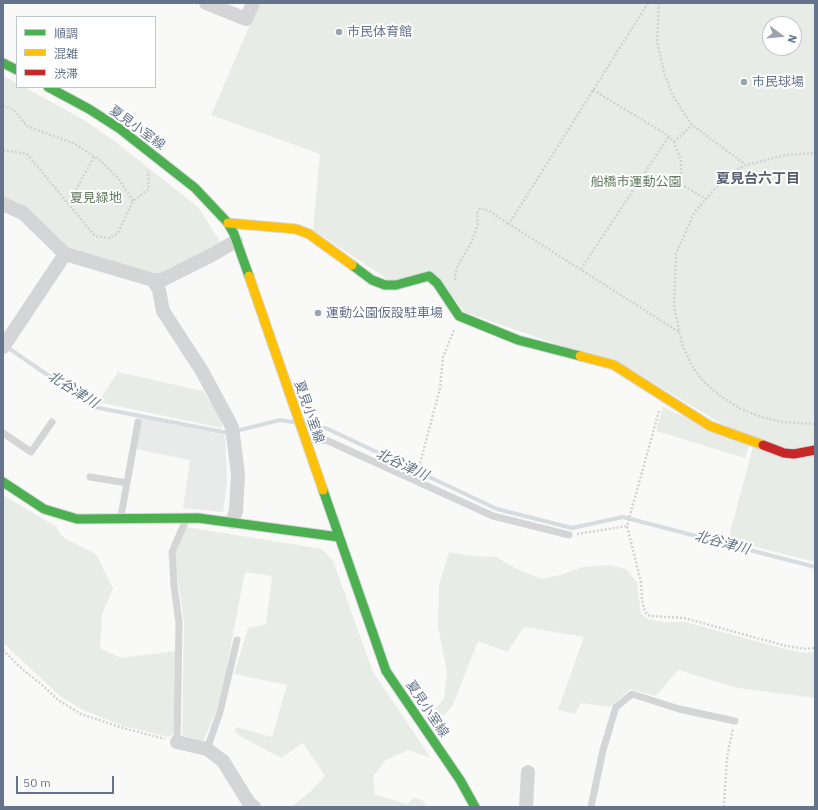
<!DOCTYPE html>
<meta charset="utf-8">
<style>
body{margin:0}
#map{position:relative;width:818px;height:810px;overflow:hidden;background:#f9f9f8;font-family:"IBM Plex Sans","Noto Sans JP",sans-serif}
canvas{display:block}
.frame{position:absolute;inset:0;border:4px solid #65748b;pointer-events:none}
.legend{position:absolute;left:16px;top:16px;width:140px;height:72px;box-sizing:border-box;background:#fff;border:1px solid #c1c7d1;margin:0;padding:5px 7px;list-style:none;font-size:12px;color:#65748b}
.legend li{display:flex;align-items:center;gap:8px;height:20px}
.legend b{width:20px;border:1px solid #c1c7d1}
.north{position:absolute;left:762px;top:16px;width:40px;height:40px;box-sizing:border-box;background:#fff;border:1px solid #c1c7d1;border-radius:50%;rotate:106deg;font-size:11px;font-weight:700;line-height:16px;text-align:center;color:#65748b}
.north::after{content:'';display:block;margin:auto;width:14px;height:18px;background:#99a3b1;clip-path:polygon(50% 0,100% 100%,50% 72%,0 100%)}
.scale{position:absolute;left:16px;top:776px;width:98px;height:18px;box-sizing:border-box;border:2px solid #65748b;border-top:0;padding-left:5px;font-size:12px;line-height:14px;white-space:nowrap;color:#65748b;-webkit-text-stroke:3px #fff;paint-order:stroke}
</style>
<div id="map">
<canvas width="818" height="810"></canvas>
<div class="frame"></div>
<ul class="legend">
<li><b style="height:5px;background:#4caf50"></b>順調</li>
<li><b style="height:5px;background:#ffc107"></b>混雑</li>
<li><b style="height:5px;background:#c62828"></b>渋滞</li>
</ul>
<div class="north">N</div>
<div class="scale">50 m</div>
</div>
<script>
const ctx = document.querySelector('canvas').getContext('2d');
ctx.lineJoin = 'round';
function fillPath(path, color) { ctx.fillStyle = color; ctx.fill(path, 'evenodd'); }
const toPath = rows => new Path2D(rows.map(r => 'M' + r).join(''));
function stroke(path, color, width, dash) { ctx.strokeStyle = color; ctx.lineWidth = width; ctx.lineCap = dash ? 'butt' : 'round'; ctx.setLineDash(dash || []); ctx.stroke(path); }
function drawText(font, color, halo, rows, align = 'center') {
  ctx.font = font + ' "IBM Plex Sans","Noto Sans JP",sans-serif'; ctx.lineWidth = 4; ctx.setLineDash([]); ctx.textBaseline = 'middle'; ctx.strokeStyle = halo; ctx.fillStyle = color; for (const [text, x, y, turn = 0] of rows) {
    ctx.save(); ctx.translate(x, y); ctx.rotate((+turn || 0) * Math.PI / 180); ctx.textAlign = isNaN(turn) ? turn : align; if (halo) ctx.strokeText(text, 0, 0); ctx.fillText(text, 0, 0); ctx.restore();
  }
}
fillPath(toPath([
 [141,418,225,435,227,482,223,512,183,508,190,460,135,449]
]), '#e9eaea');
fillPath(toPath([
 [259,3,815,3,815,446,790,450,727,427,632,370,464,312,443,283,392,282,313,230,320,154,211,115],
 [770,24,794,24,794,48,770,48],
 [3,76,17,83,17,87,24,87,84,120,113,140,198,207,221,243,161,275,70,251,3,199],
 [118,372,203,391,221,418,222,428,98,402],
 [663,407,749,446,745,458,656,431],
 [753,447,815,455,815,562,728,540],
 [3,495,55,526,64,538,96,554,113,589,102,614,100,648,121,658,176,651,175,733,169,737,123,726,81,709,60,696,3,643],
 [186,527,322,549,333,561,373,672,431,758,408,750,386,760,373,776,375,795,407,804,414,798,422,800,427,807,291,807,309,793,325,776,303,743,281,758,238,735,235,732,236,727,272,737,287,685,234,674,248,628,266,624,272,576,245,572,226,671,216,711,203,741,182,735,184,623,174,553],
 [449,552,471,556,496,557,515,568,542,579,560,575,583,567,609,565,626,569,637,582,641,614,650,620,666,622,685,622,785,649,805,653,815,651,815,698,738,688,678,670,656,696,630,689,610,707,581,703,575,714,558,710,584,637,524,627,507,652,478,641,452,707,435,724,431,713,444,699,447,672,438,626,439,585]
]), '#e8ece6');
stroke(toPath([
 [7,347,94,407,228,433,280,420,293,422],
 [306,424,328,429,497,509,572,528,623,517,815,567]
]), '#d6dce0', 4);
const fast = toPath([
 [3,63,17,70],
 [48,87,89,109,120,129,195,188,228,223,234,234,249,276],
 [352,265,372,280,385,285,396,285,429,276,437,283,459,316,518,340,580,356],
 [3,482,44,509,77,519,198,518,339,537],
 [323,490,386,671,460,780,475,807]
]);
const slow = toPath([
 [228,223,296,229,309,234,352,265],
 [249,276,323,490],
 [580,356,614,365,710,426,763,445]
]);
const jam = toPath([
 [763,445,784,453,794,454,815,450]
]);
stroke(fast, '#d5d7d8', 11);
stroke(slow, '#d5d7d8', 11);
stroke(jam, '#d5d7d8', 11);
stroke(toPath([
 [648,3,509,224,679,332],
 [659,3,657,41,664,73,673,96,692,125,746,165],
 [593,90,669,136,674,142,681,160,681,184,706,199],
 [3,106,14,110,27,126,75,144,101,161,118,178,133,201],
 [674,142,692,125],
 [3,150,27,154,95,236,110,238,118,233,133,201,149,189,148,171],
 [813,153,786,155,746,165,730,173,711,193,694,213,676,254,674,306,682,344,692,366,703,381,720,396,741,409,762,417,783,422,815,424],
 [68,204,94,157],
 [581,269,669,136],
 [455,280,456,269,472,241,478,225,477,213,480,208,489,211,509,224],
 [659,411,627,526,641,582,642,600,645,612,650,616,684,618,786,646,806,649,815,648],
 [418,471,440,388,443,357,454,330],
 [577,534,627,526],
 [3,650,22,669,41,684,58,700,81,714,123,728,165,739],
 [724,807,727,757,733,729]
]), '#d1d2d3', 2.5, [2, 2]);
stroke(toPath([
 [3,433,31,452,52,422],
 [307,441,326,440,493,516,569,535],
 [90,477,127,483],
 [121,516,138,422],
 [177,742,179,623,174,585,172,552,186,520],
 [207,749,220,712,237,640],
 [591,807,603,750,616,707,632,694,679,709,735,721]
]), '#d4d5d6', 7);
stroke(toPath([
 [206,3,246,19,253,3],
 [3,204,23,213,65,254,153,280,159,290,163,311,202,371,232,427,238,474,236,511,232,522],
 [153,280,162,280,212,255,236,241],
 [3,347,65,254],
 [177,742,207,749,223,761,249,803,254,807],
 [526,807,528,772]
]), '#d4d5d6', 14);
stroke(fast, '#4caf50', 9);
stroke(slow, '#ffc107', 9);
stroke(jam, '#c62828', 9);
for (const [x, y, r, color] of [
 [339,32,4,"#99a3b1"],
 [744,82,4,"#99a3b1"],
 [318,313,4,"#99a3b1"]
]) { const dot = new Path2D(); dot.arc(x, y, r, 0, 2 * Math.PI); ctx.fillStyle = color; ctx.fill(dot); stroke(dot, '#fff', 1.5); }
drawText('13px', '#65748b', '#fff', [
 ["市民体育館",347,32],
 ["市民球場",752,82],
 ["運動公園仮設駐車場",326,313]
], 'left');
drawText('13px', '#65748b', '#fff', [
 ["夏見小室線",137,128,36],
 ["夏見小室線",309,412,71],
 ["夏見小室線",427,709,56]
]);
drawText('13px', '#627c61', '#fff', [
 ["船橋市運動公園",636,182],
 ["夏見緑地",96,198]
]);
drawText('bold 14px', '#545f6f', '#fff', [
 ["夏見台六丁目",758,179]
]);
drawText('italic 14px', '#617686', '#fff', [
 ["北谷津川",73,390,32],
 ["北谷津川",402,465,25],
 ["北谷津川",722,543,15]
]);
</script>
